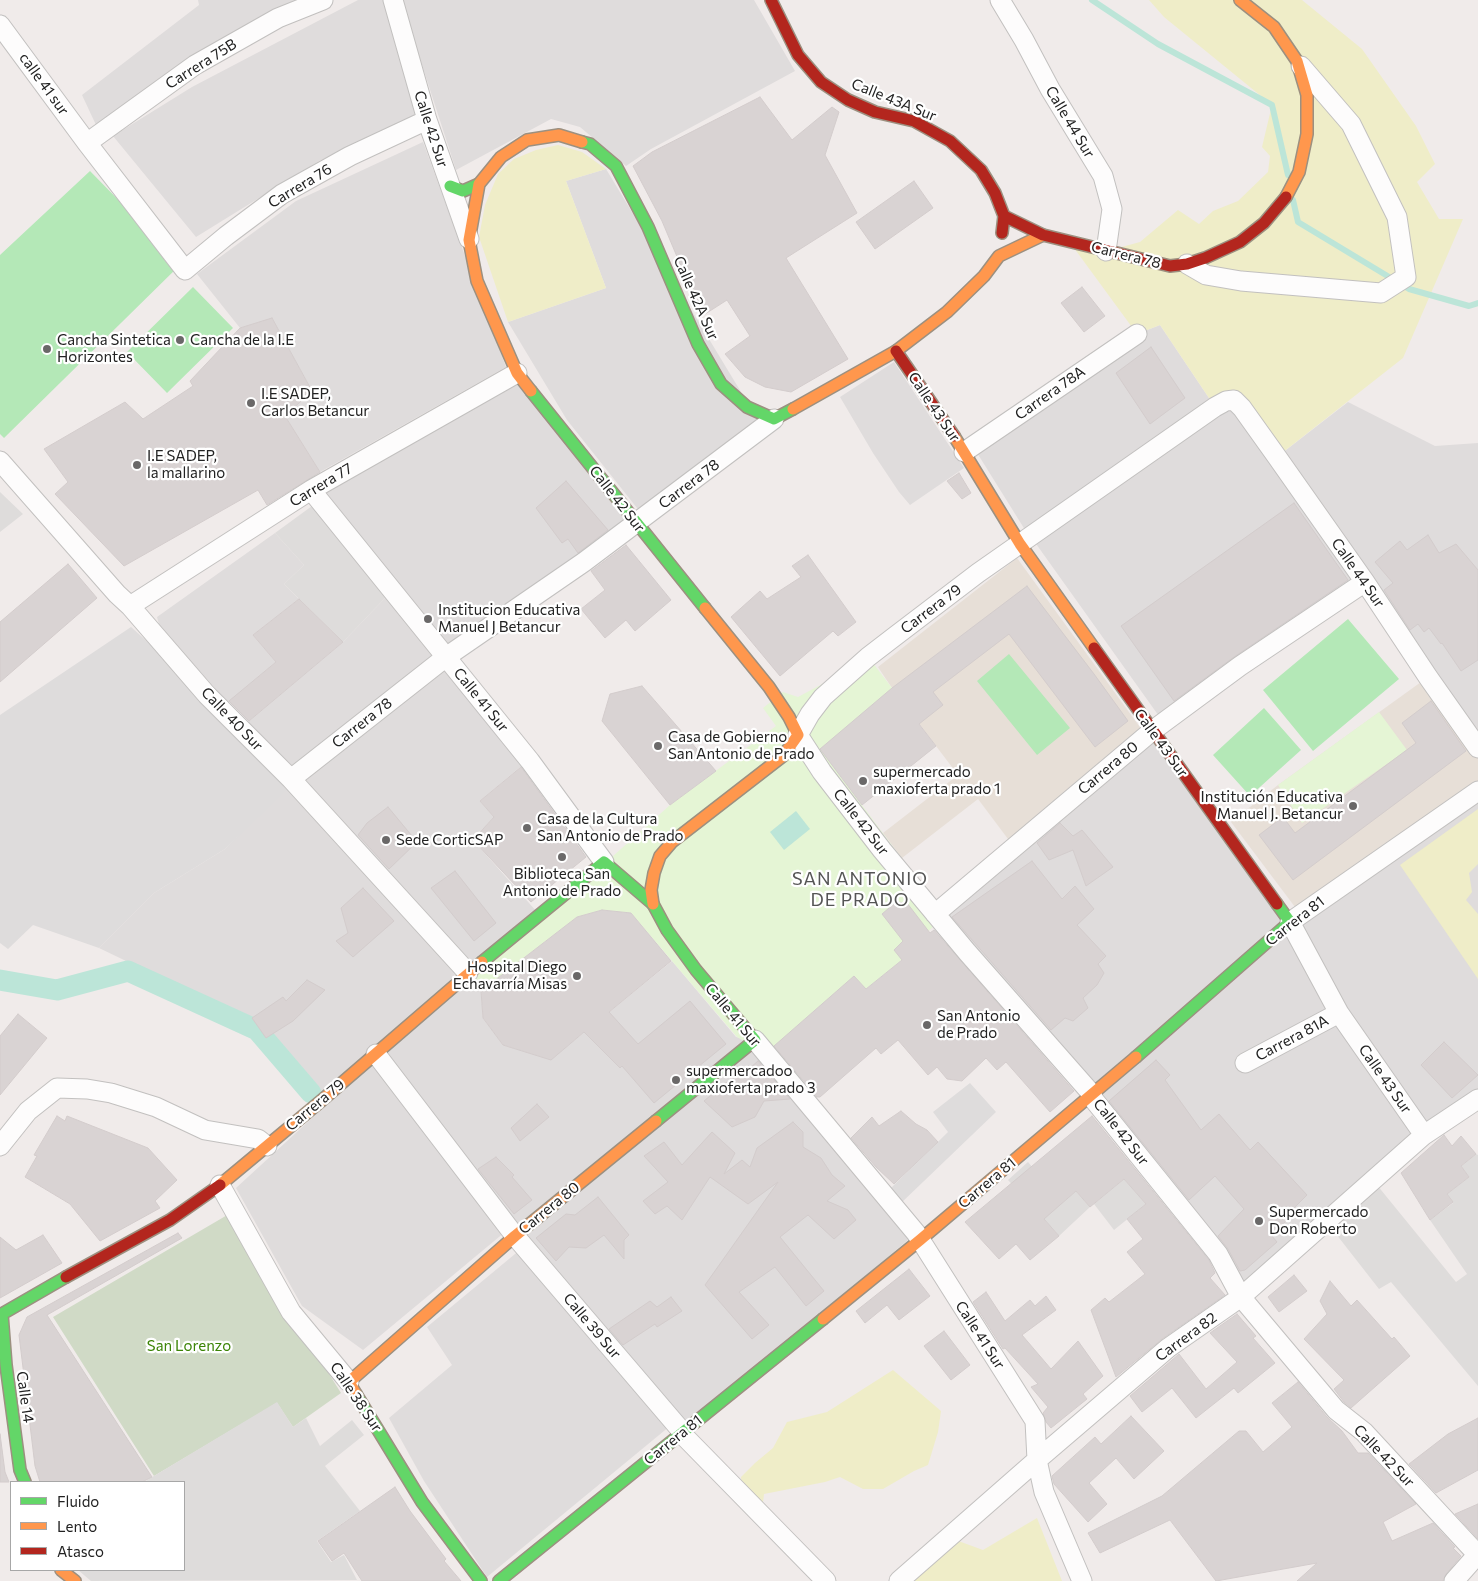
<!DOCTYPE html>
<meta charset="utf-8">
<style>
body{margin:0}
#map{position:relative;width:1478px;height:1581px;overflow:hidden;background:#f0ebea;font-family:Commissioner,sans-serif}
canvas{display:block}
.legend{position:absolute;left:10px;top:1481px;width:175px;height:90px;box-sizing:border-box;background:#fff;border:1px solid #a7a7a7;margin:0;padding:6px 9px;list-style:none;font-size:15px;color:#222}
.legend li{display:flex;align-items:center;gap:10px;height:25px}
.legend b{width:25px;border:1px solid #a7a7a7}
</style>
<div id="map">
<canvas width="1478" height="1581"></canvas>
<ul class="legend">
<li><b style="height:6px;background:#63d668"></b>Fluido</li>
<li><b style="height:6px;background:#ff974d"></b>Lento</li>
<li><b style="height:6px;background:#b3261e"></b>Atasco</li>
</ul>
</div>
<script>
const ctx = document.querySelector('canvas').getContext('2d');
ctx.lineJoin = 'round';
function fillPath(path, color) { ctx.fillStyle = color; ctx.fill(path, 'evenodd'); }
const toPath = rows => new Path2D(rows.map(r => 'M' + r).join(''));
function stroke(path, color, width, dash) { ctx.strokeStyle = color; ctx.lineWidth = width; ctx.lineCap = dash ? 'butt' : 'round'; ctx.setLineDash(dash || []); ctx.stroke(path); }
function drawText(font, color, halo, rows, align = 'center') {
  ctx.font = font + ' Commissioner,sans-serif'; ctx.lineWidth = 4.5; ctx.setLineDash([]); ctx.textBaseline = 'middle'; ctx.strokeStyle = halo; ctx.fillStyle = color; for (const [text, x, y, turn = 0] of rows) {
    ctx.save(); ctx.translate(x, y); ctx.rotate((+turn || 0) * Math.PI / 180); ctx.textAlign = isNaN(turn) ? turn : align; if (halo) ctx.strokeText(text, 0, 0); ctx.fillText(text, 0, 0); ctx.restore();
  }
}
fillPath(toPath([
 [198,0,316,0,96,125,82,95,199,5],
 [358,0,383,0,416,116,319,161,196,237,113,136,192,87],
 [401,0,754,0,795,71,651,149,626,166,580,127,551,119,456,170],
 [423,142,506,367,320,472,285,416,312,391,272,319,240,328,197,274,296,201],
 [606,169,758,420,641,513,567,420,508,322,606,288,566,181],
 [1160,325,1215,407,1027,533,974,448,1137,334],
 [894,362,964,468,910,505,899,492,873,453,840,397],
 [517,373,636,524,447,656,525,763,480,801,494,817,473,840,537,912,468,973,481,991,483,1018,503,1045,551,1059,672,961,736,1037,755,1040,916,1233,682,1433,376,1054,321,1101,255,1023,99,948,154,893,225,849,291,779,446,657,311,490],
 [1234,402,1364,581,1161,719,1034,541],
 [1348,402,1435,446,1478,443,1478,748,1277,457],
 [275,533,304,565,284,584,299,599,253,635,276,662,228,703,198,669,162,636,157,617],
 [386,597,435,655,294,767,248,722,343,642],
 [1151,738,1296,925,1478,792,1478,1099,1241,1297,1218,1254,935,914],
 [373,1062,505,1232,363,1350,302,1306,236,1188],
 [521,1249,670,1426,487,1577,424,1481,389,1418,452,1365,427,1327]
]), '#dfdcdc');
fillPath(toPath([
 [1017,558,1142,730,1014,847,978,799,902,858,883,833,958,775,892,688,878,667],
 [1428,677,1478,748,1478,791,1298,911,1231,822,1278,785]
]), '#e7dfd7');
fillPath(toPath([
 [131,627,207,695,291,779,286,790,225,849,154,893,99,948,33,925,8,949,0,943,0,715],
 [970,1083,996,1112,899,1205,889,1190,948,1132,933,1112]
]), '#dedcdc');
fillPath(toPath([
 [1149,0,1302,0,1362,49,1416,126,1435,164,1417,182,1439,219,1463,219,1403,358,1277,457,1242,408,1215,407,1160,325,1137,334,1074,248,1107,251,1140,242,1178,210,1199,224,1213,211,1238,201,1268,172,1270,156,1262,147,1272,105,1164,17],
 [558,145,582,152,606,169,566,181,606,288,508,322,479,237,485,205,498,174,514,159,536,150],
 [1478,809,1478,864,1469,873,1472,892,1466,900,1478,914,1478,979,1400,865],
 [893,1370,941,1411,938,1432,928,1465,914,1471,883,1489,863,1489,840,1477,825,1482,764,1494,762,1511,743,1497,741,1477,755,1463,773,1448,787,1422,827,1412],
 [1037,1518,1062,1581,911,1581,953,1539,983,1550]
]), '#efedc8');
fillPath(toPath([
 [229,1214,341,1393,293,1427,277,1403,154,1476,53,1317]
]), '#d0dac6');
fillPath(toPath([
 [866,654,892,688,841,777,935,903,935,925,903,954,900,962,866,989,854,977,766,1054,737,1037,631,913,602,910,577,917,481,991,468,973,612,857,670,805,776,726,763,708,783,692,798,697,839,675],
 [1379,712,1407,750,1302,823,1278,785]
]), '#e5f5d5');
fillPath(toPath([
 [90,171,181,264,4,438,0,434,0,255],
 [193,287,233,328,167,393,127,352],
 [1348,619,1399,679,1313,751,1263,690],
 [1009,654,1070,728,1037,755,977,681],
 [1264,708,1301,750,1250,796,1213,755]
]), '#b4e8b7');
fillPath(toPath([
 [0,492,23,514,0,532],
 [312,506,386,597,343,642,284,584,304,565,275,533],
 [1476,1154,1478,1155,1478,1386,1391,1282,1379,1289,1336,1234,1346,1226,1340,1218,1377,1185,1456,1282,1467,1274,1430,1220,1453,1203,1447,1194,1469,1177,1461,1166],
 [1028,1162,1062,1202,1076,1191,1090,1207,1059,1236,1008,1180],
 [1124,1179,1146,1204,1114,1230,1094,1204],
 [277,1402,293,1427,306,1418,320,1446,352,1420,364,1435,325,1466,360,1511,317,1541,331,1562,344,1555,357,1580,91,1581,78,1570,184,1570,184,1482,144,1482]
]), '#dedcdb');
fillPath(toPath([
 [796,811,810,829,784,850,770,832]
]), '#bce5d8');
stroke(toPath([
 [1092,0,1158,44,1272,105,1288,175],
 [1293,200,1298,222,1409,289,1469,306,1478,303]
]), '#bce5d8', 6);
stroke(toPath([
 [0,980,57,990,128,971,257,1030,311,1093]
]), '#bce5d8', 21);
const building = toPath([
 [760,97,792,140,832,107,839,112,825,155,857,213,786,258,848,359,791,392,765,387,745,377,725,354,750,336,727,300,702,316,662,221,633,166,652,152,760,97],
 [914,181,933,208,875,249,856,222,914,181],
 [1082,287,1105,316,1084,332,1061,303,1082,287],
 [272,318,312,391,285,416,320,472,267,505,258,490,124,566,55,494,68,482,44,449,125,402,143,419,193,386,190,381,240,328,272,318],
 [1151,347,1185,398,1150,424,1116,373,1151,347],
 [959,473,971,493,962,499,947,481,959,473],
 [566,481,608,530,578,553,568,539,562,543,536,508,566,481],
 [1294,503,1348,580,1234,657,1174,701,1121,626,1294,503],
 [1428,535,1439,553,1456,544,1478,570,1478,660,1461,671,1442,643,1441,644,1429,628,1424,632,1418,624,1410,630,1384,590,1393,583,1375,562,1400,541,1407,550,1428,535],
 [626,545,671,600,635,631,626,620,605,638,581,609,605,590,591,571,626,545],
 [808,555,856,622,838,636,833,631,780,676,731,617,760,591,767,599,801,577,792,566,808,555],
 [68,564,97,598,0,682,0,622,68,564],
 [1027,586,1094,674,1128,721,1095,747,1009,634,933,692,943,705,919,724,936,746,862,805,820,749,892,688,1027,586],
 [299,599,343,642,249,721,229,701,276,662,253,635,299,599],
 [642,686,716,771,670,805,602,721,610,694,642,686],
 [1431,701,1466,751,1293,880,1259,835,1283,817,1295,833,1416,743,1402,723,1431,701],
 [521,767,586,857,531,902,473,840,494,817,480,801,521,767],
 [388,807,417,842,389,869,358,835,367,823,388,807],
 [1060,823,1073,836,1082,830,1113,867,1086,886,1073,850,1049,860,1037,843,1060,823],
 [1032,861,1062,899,1075,886,1094,909,1077,925,1106,956,1098,964,1104,973,1097,985,1083,998,1088,1008,1073,1021,1065,1018,1051,1030,952,917,1032,861],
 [455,871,496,923,474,941,431,888,455,871],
 [363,888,394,921,353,957,336,941,348,933,341,908,363,888],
 [896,902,907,903,930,933,934,930,1074,1091,1050,1112,1006,1062,997,1070,986,1058,962,1081,947,1079,937,1067,928,1075,898,1040,881,1054,876,1048,820,1097,817,1097,774,1046,854,976,866,989,902,960,894,950,903,941,882,914,896,902],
 [602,910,631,913,671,961,609,1012,638,1044,690,1001,726,1044,654,1103,622,1066,620,1068,584,1032,551,1060,503,1045,483,1018,481,991,577,917,602,910],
 [307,980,325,990,293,1021,266,1038,252,1018,283,997,286,1001,307,980],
 [18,1014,47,1038,0,1095,0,1036,18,1014],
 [1444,1042,1478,1075,1452,1098,1421,1065,1444,1042],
 [1156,1060,1170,1075,1165,1080,1201,1130,1219,1114,1250,1150,1258,1142,1307,1195,1293,1209,1296,1212,1271,1235,1277,1242,1245,1270,1240,1271,1228,1249,1218,1236,1244,1209,1215,1176,1189,1200,1109,1101,1156,1060],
 [758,1061,790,1099,764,1101,755,1117,732,1127,704,1101,745,1067,749,1066,750,1068,758,1061],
 [537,1104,549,1117,520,1141,511,1128,537,1104],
 [901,1111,916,1124,927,1130,938,1142,894,1184,876,1167,851,1138,872,1117,879,1126,901,1111],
 [57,1116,65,1121,67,1116,148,1148,177,1180,155,1201,160,1208,100,1241,70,1204,25,1177,37,1156,34,1155,57,1116],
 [1092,1116,1209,1260,1215,1273,1210,1278,1225,1295,1162,1339,1116,1377,1091,1310,1105,1298,1109,1302,1145,1274,1127,1252,1143,1239,1127,1219,1146,1204,1124,1179,1090,1207,1076,1191,1044,1219,1059,1236,1030,1260,1016,1244,999,1259,965,1222,1092,1116],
 [793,1122,803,1132,803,1147,821,1158,832,1175,845,1186,827,1201,848,1210,856,1220,834,1239,808,1215,780,1237,824,1291,806,1306,775,1267,739,1292,769,1325,752,1339,705,1285,778,1182,748,1204,710,1177,682,1220,667,1206,655,1214,643,1201,668,1182,644,1156,664,1142,682,1165,712,1132,735,1153,724,1174,742,1160,750,1167,757,1148,793,1122],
 [1444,1135,1452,1146,1461,1136,1476,1154,1461,1166,1469,1177,1447,1194,1453,1202,1430,1220,1401,1173,1444,1135],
 [496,1157,514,1175,512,1177,532,1200,514,1214,478,1169,496,1157],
 [598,1197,629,1235,624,1240,624,1259,604,1235,586,1248,569,1247,556,1261,536,1238,566,1214,575,1215,598,1197],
 [178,1233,182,1238,47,1315,152,1477,142,1482,40,1482,35,1466,19,1335,27,1317,178,1233],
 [43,1235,62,1263,0,1298,0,1237,16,1250,43,1235],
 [909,1269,930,1296,899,1320,887,1305,865,1323,856,1311,909,1269],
 [1294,1275,1307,1291,1279,1312,1268,1297,1294,1275],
 [1330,1281,1351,1306,1357,1300,1392,1339,1394,1337,1410,1356,1351,1408,1344,1402,1334,1389,1344,1380,1304,1339,1327,1314,1320,1301,1330,1281],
 [986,1292,1005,1321,1030,1300,1035,1306,1046,1296,1056,1310,1022,1335,1051,1369,1078,1341,1103,1376,1083,1394,1087,1399,1051,1428,1046,1422,1043,1413,1048,1407,1031,1387,1038,1384,1005,1348,1003,1349,973,1302,986,1292],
 [671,1297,682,1311,657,1327,655,1324,623,1345,609,1329,650,1301,657,1307,671,1297],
 [1237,1314,1256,1336,1253,1338,1275,1363,1238,1393,1234,1388,1196,1418,1172,1388,1142,1412,1130,1396,1179,1354,1206,1389,1237,1362,1210,1333,1237,1314],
 [944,1331,970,1365,951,1380,924,1346,944,1331],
 [1298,1382,1327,1417,1342,1431,1358,1453,1368,1453,1416,1504,1383,1522,1392,1541,1433,1523,1455,1547,1453,1548,1461,1556,1446,1574,1443,1581,1297,1581,1317,1563,1216,1581,1170,1520,1100,1553,1088,1533,1162,1496,1239,1431,1246,1431,1263,1452,1292,1427,1272,1403,1298,1382],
 [1131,1416,1164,1451,1134,1479,1116,1458,1089,1483,1107,1504,1088,1522,1054,1484,1052,1476,1095,1437,1101,1444,1131,1416],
 [1478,1418,1478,1470,1436,1493,1409,1464,1448,1434,1478,1418],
 [0,1434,5,1472,9,1482,0,1482,0,1434],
 [395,1487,410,1511,446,1559,444,1561,461,1581,362,1581,344,1553,332,1561,318,1541,395,1487],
 [1478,1504,1478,1539,1455,1514,1478,1504]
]);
fillPath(building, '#d9d3d3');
stroke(building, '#d3cccc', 1);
const street = toPath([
 [393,0,427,120,469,239],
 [1000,0,1024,40,1050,89,1103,176,1112,209,1106,251],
 [0,25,87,143,185,270,226,236,282,194,350,156,427,120],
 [87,143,195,65,278,18,323,0],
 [1187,264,1206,275,1241,281,1381,293,1406,277,1397,217,1351,124,1301,66],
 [964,452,1137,334],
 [0,461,117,594,130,606,207,695,291,779,468,973],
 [311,490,530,761,604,862],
 [130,606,311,490,517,373],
 [291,779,446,657,584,562,774,419],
 [935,914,1152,731,1240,666,1365,582],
 [755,1040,916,1233,1035,1421,1037,1460,1044,1492,1082,1581],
 [376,1054,515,1236,679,1428,684,1436,826,1581],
 [1245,1063,1339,1013],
 [1424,1135,1339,1013,1290,922,1478,791],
 [0,1146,28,1111,57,1088,87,1089,111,1093,156,1107,205,1130,258,1139,267,1146],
 [220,1185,291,1312,349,1382],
 [1477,1554,1364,1432,1336,1410,1241,1297,1218,1254,1094,1100,1091,1093,967,952,882,850,822,772,798,735,810,714,823,697,868,657,894,637,978,573,1215,407,1226,401,1234,400,1242,408,1277,457,1365,582,1428,677,1478,748],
 [899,1581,1037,1460,1168,1348,1241,1297,1424,1135,1478,1099],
 [1454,1581,1478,1554]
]);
const fast = toPath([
 [582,142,590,144,616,166,648,227,698,344,721,384,747,407,774,419,793,409],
 [450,186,463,191,479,184],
 [531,391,705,608],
 [482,962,604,862,653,904,667,930,696,970,755,1040,656,1121],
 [1136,1057,1290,922,1277,904],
 [356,1394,422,1502,481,1581],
 [25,1482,20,1470,6,1365,2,1314,66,1277],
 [499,1581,823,1319]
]);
const slow = toPath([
 [1240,0,1274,27,1297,61,1307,95,1307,134,1299,172,1286,197],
 [531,391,517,373,477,281,469,240,479,184,501,157,527,140,559,135,582,142],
 [793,409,896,351,947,312,984,276,999,256,1043,235],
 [954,436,1020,544,1094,648],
 [653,904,651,890,654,873,660,856,672,842,783,756,798,735,789,717,769,687,705,608],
 [220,1185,321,1101,482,962],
 [823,1319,920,1240,1136,1057],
 [356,1394,349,1382,515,1236,656,1121],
 [61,1570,75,1581]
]);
const jam = toPath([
 [771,0,798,55,821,82,848,100,875,112,914,121,950,141,981,170,995,193,1004,216,1002,233],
 [1004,216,1043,235,1170,266,1187,264,1205,258,1240,242,1264,223,1286,197],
 [896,351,954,436],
 [1094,648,1277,904],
 [66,1277,170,1220,220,1185]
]);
stroke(street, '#c2c0bf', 21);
stroke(fast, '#9c9080', 14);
stroke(slow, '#9c9080', 14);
stroke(jam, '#9c9080', 14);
stroke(street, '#fdfcfc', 19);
stroke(fast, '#63d668', 11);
stroke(slow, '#ff974d', 11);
stroke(jam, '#b3261e', 11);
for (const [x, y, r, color] of [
 [180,340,5,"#6a6868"],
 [47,349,5,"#6a6868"],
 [251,403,5,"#6a6868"],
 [137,465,5,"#6a6868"],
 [428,619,5,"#6a6868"],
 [658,746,5,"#6a6868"],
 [863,781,5,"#6a6868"],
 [1353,806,5,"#6a6868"],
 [527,828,5,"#6a6868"],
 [386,840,5,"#6a6868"],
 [562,857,5,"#6a6868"],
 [577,976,5,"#6a6868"],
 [927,1025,5,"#6a6868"],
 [676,1080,5,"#6a6868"],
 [1259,1221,5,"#6a6868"]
]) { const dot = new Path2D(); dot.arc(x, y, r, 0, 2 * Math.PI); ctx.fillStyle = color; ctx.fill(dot); stroke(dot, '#fff', 2); }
drawText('15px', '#222', '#fff', [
 ["Carrera 75B",201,64,-32],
 ["calle 41 sur",44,84,54],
 ["Calle 43A Sur",894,100,22],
 ["Calle 44 Sur",1070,122,59],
 ["Calle 42 Sur",431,129,72],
 ["Carrera 76",300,186,-31],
 ["Carrera 78",1126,255,14],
 ["Calle 42A Sur",696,298,66],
 ["Carrera 78A",1050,393,-35],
 ["Calle 43 Sur",934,407,56],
 ["Carrera 78",689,484,-37],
 ["Carrera 77",321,485,-31],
 ["Calle 42 Sur",617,499,52],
 ["Calle 44 Sur",1358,573,55],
 ["Carrera 79",931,609,-37],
 ["Calle 41 Sur",481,700,51],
 ["Calle 40 Sur",232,719,46],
 ["Carrera 78",362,723,-38],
 ["Calle 43 Sur",1161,743,54],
 ["Carrera 80",1108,768,-40],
 ["Calle 42 Sur",861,822,52],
 ["Carrera 81",1295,921,-38],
 ["Calle 41 Sur",733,1015,50],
 ["Carrera 81A",1292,1038,-28],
 ["Calle 43 Sur",1385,1079,55],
 ["Carrera 79",315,1105,-40],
 ["Calle 42 Sur",1121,1132,52],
 ["Carrera 81",987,1183,-40],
 ["Carrera 80",549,1208,-39],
 ["Calle 39 Sur",592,1326,50],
 ["Calle 41 Sur",980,1335,57],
 ["Carrera 82",1186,1337,-36],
 ["Calle 14",25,1397,82],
 ["Calle 38 Sur",356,1397,56],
 ["Carrera 81",673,1440,-39],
 ["Calle 42 Sur",1384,1456,46]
]);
drawText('15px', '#222', '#fff', [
 ["Cancha Sintetica",57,340],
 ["Horizontes",57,357],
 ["Cancha de la I.E",190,340],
 ["I.E SADEP,",261,394],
 ["Carlos Betancur",261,411],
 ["I.E SADEP,",147,456],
 ["la mallarino",147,473],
 ["Institucion Educativa",438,610],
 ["Manuel J Betancur",438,627],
 ["Casa de Gobierno",668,737],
 ["San Antonio de Prado",668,754],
 ["supermercado",873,772],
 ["maxioferta prado 1",873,789],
 ["Institución Educativa",1343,797,"right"],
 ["Manuel J. Betancur",1343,814,"right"],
 ["Casa de la Cultura",537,819],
 ["San Antonio de Prado",537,836],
 ["Sede CorticSAP",396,840],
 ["Biblioteca San",562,874,"center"],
 ["Antonio de Prado",562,891,"center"],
 ["Hospital Diego",567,967,"right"],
 ["Echavarría Misas",567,984,"right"],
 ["San Antonio",937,1016],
 ["de Prado",937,1033],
 ["supermercadoo",686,1071],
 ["maxioferta prado 3",686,1088],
 ["Supermercado",1269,1212],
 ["Don Roberto",1269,1229]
], 'left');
drawText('15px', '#3b8406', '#fff', [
 ["San Lorenzo",189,1346]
]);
ctx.letterSpacing = '1px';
drawText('18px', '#555', '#fff', [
 ["SAN ANTONIO",860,879],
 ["DE PRADO",860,900]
]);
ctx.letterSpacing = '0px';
</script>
